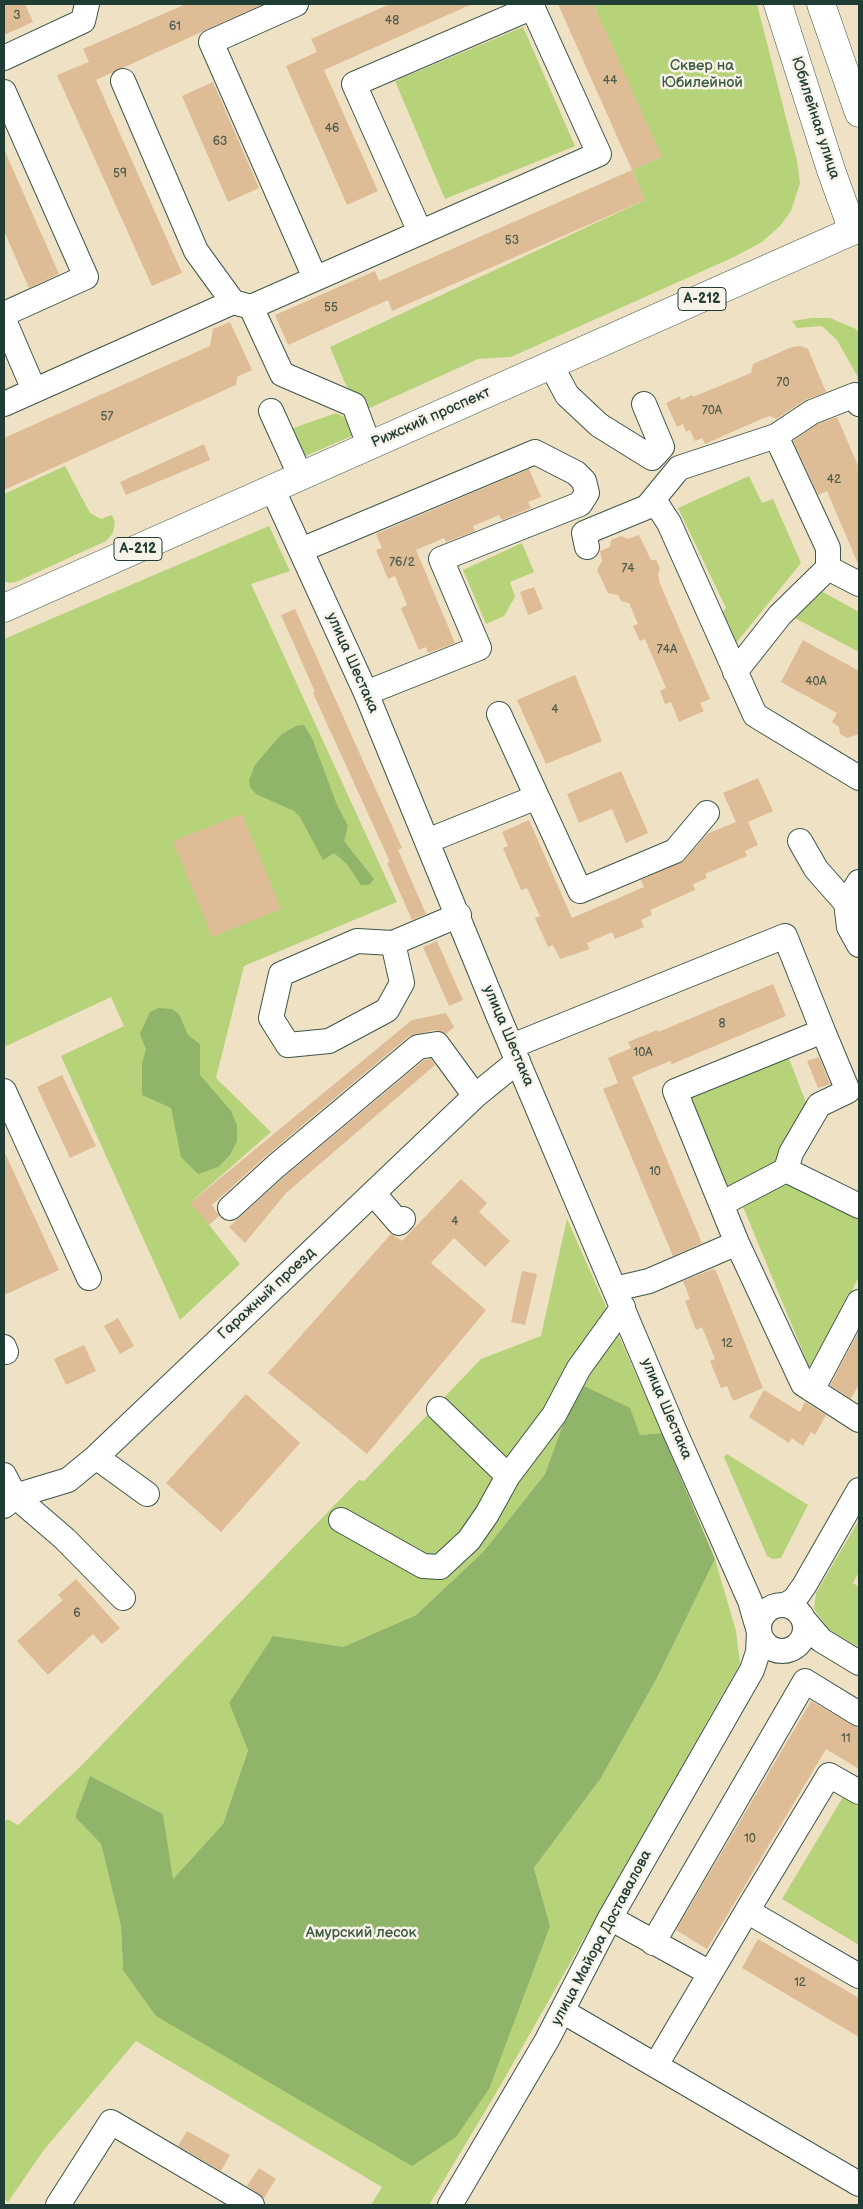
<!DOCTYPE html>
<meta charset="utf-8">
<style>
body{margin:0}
#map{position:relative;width:863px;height:2209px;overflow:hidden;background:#efe1c4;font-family:"Balsamiq Sans",sans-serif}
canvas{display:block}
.frame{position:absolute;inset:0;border:5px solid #1f3d34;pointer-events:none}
</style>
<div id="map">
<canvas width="863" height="2209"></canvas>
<div class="frame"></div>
</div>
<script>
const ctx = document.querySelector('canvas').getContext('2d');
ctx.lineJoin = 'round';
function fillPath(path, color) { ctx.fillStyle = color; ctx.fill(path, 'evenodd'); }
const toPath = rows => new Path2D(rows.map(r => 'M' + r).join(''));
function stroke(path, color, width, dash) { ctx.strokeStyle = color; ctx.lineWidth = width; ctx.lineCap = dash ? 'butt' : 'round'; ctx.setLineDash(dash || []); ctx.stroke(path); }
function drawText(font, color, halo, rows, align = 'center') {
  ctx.font = font + ' "Balsamiq Sans",sans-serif'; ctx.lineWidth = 5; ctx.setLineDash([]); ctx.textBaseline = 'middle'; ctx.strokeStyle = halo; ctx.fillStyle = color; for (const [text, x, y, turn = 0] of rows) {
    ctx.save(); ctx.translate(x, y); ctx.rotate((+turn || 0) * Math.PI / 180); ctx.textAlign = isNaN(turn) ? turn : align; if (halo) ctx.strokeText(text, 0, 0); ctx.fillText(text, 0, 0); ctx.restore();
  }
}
fillPath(toPath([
 [593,4,757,4,797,161,800,183,791,211,780,226,762,242,734,257,511,357,478,359,363,411,345,383,330,347,645,200,632,170,661,157],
 [523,27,575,146,445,199,395,81],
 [812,318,830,318,856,329,859,334,859,379,837,340,822,326,797,328,792,321],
 [336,413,354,422,356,431,352,436,303,457,285,431],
 [65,466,90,513,101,519,112,515,115,522,113,533,106,541,16,582,9,583,4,581,4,494],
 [749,476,762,503,773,499,801,563,732,648,716,619,726,608,678,508],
 [269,526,290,571,251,584,397,902,244,966,216,1078,271,1132,191,1202,240,1264,180,1320,61,1056,124,1026,111,997,4,1047,4,639],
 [522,543,534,572,510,582,515,597,504,616,486,624,463,570],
 [812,586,859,612,859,652,793,617],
 [786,1051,811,1115,771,1170,724,1194,681,1092],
 [779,1179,796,1183,859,1220,859,1276,812,1374,739,1197],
 [567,1219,662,1433,640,1435,578,1383,545,1474,484,1551,416,1615,343,1647,273,1637,229,1703,248,1749,223,1824,172,1880,163,1814,90,1777,75,1817,101,1844,121,1926,123,1970,550,1926,534,1868,601,1778,657,1678,715,1559,736,1631,740,1664,499,2088,429,2205,371,2205,382,2187,136,2041,43,2151,8,2202,4,2199,4,1823,7,1819,18,1825,79,1768,359,1480,364,1481,481,1359,541,1336],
 [727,1454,808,1505,781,1558,773,1559,767,1556,724,1457],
 [859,1520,859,1572,853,1583,859,1587,859,1647,828,1629,814,1609,816,1593],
 [843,1797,859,1807,859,1945,782,1899]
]), '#b6d37a');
fillPath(toPath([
 [304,725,312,738,337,805,348,826,344,841,374,879,369,885,361,885,347,864,334,853,323,860,300,817,294,811,256,794,250,787,249,780,255,765,271,746,282,734,296,726],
 [158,1008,172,1009,179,1014,188,1035,200,1044,200,1075,231,1111,237,1125,237,1141,230,1155,218,1167,198,1174,181,1157,171,1108,142,1095,142,1064,146,1049,140,1034,150,1012],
 [578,1383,630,1408,640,1435,662,1433,715,1559,657,1678,601,1778,534,1868,550,1926,489,2089,456,2137,412,2166,156,2016,123,1970,121,1926,101,1844,75,1817,90,1776,163,1814,173,1879,223,1824,248,1750,229,1703,273,1636,343,1647,416,1615,484,1551,545,1474]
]), '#90b56a');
fillPath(toPath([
 [4,4,25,4,33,22,4,35],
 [186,4,263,4,96,80,182,273,152,286,57,75,89,62,83,49],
 [390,4,472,4,324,70,378,191,347,205,286,66,317,52,311,39],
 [558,4,593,4,662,157,632,170],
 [213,82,259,188,228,202,182,96],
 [4,149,59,274,29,288,4,231],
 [632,170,645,200,392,311,388,300,288,345,275,315,375,271,379,281],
 [230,322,252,370,237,377,236,385,4,490,4,438,210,346,213,329],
 [801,346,808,349,826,392,805,400,776,419,770,416,759,420,705,444,702,438,695,441,690,430,686,432,683,424,677,427,666,403,680,396,681,400,692,395,693,397,751,373,753,364,792,347],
 [837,417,859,468,859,566,827,491,818,495,793,441,818,424],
 [204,444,210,460,126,495,120,482],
 [529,469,541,497,528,502,531,508,502,520,499,515,473,526,475,531,446,542,444,538,416,550,455,643,428,653,426,647,419,650,401,608,407,605,395,576,388,579,376,550,382,548,376,534],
 [639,535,651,560,656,560,660,568,658,574,660,584,710,699,700,703,704,711,679,722,671,702,665,704,660,691,666,688,645,639,640,641,633,626,638,624,629,603,621,601,618,595,608,593,597,570,602,561,600,551,610,547,611,540,621,536,628,539],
 [534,587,543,609,528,615,520,592],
 [295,609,402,848,398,850,426,914,412,920,387,863,390,862,313,693,315,692,281,615],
 [803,640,859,671,859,734,847,738,840,734,839,727,832,722,837,713,781,682],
 [575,675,602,741,546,764,517,700],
 [621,771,648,833,626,843,612,809,579,823,567,794],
 [758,778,773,811,748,822,758,845,745,851,747,856,705,874,707,878,693,884,695,890,650,910,652,915,641,920,644,927,615,939,612,932,587,943,590,949,560,959,553,945,548,947,535,918,540,916,527,888,521,890,503,848,508,846,502,832,529,820,572,918,644,887,641,880,685,860,707,834,736,822,723,793],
 [242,814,281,909,212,937,173,841],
 [437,941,463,1000,449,1006,423,947],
 [773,984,786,1016,672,1064,670,1061,632,1077,702,1243,673,1256,603,1089,618,1083,608,1058,631,1048,628,1042,657,1030,658,1032],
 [446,1013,454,1027,446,1034,435,1030,409,1036,267,1155,212,1205,219,1216,209,1225,190,1203,412,1020],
 [819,1057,830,1084,818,1088,807,1061],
 [431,1059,435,1065,286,1193,245,1243,229,1227,285,1176,424,1060],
 [62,1075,96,1146,70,1158,37,1087],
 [4,1151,59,1270,4,1295],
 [461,1179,487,1203,479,1212,510,1241,485,1267,454,1238,431,1263,486,1310,367,1454,268,1373,391,1234,402,1241],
 [713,1269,716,1271,763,1388,733,1401,727,1386,721,1388,710,1361,715,1359,702,1327,696,1330,685,1301,690,1299,683,1281],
 [522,1271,537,1274,525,1325,511,1322],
 [118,1318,134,1346,120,1354,104,1326],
 [859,1331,859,1384,851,1399,830,1385],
 [84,1345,96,1371,66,1385,54,1359],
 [764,1390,800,1412,805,1402,826,1415,815,1435,811,1432,803,1446,792,1438,789,1443,749,1417],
 [246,1394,300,1443,221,1532,166,1483],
 [76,1579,120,1628,102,1644,93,1634,48,1675,17,1641,63,1600,58,1595],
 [811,1701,859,1729,859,1769,826,1749,707,1949,676,1930],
 [758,1939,859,1998,859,2037,742,1968],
 [187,2131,230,2155,221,2171,178,2146],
 [259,2168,276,2179,264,2198,247,2186]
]), '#debc96');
const minor = toPath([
 [296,4,211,42,315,278],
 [4,58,83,21,87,4],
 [123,81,196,251,233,302],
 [4,92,86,277,4,314],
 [420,232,354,84,533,7],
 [251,307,599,154,531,4],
 [4,320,34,390],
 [551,365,567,395,599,425,652,458,662,447,644,404],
 [4,404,233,302,251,307,282,374,354,405,369,445],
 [271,411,301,477],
 [776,436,828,548,828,568,859,584],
 [273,490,366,693,498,1015,675,1432,750,1601,759,1632,758,1652,752,1670,610,1918,547,2040,450,2205],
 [654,500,669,523,755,715,859,778],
 [587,547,584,533,647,507,679,468,776,436,812,412,855,395,859,404],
 [301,550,535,452,576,473,584,481,587,493,580,504,441,559,479,648,366,693],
 [735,672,780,615,828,568],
 [499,714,537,797],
 [427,841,537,797,580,891,675,851,707,813],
 [800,841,816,869,846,903,849,927,859,945],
 [846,903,859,882],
 [393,943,402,983,387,1010,329,1041,288,1045,271,1018,281,974,357,941,393,943,459,915],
 [512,1046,785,936,823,1031,675,1091,737,1243,803,1384,859,1420],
 [4,1091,89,1278],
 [786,1170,791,1153,819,1105,848,1091,823,1031],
 [374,1194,399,1223,403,1219],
 [723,1203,786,1170,859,1206],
 [230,1208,276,1166,418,1047,437,1044,475,1096],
 [615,1289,649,1281,737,1243],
 [4,1347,6,1352],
 [812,1390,859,1302],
 [439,1409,508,1476,554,1415,579,1368,623,1307],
 [96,1457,147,1494],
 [4,1475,15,1496,65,1539,123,1598],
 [4,1506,15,1496,68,1480,96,1457,475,1096,518,1061],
 [341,1520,423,1566,440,1567,469,1540,487,1514,508,1476],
 '759 1628a23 23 0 1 1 46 0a23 23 0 1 1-46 0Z',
 [785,1605,794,1600,804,1586,859,1490],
 [804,1620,821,1640,859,1663],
 [859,1792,829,1775,747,1911,859,1976],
 [610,1918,710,1973],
 [653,1943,805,1681,859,1714],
 [562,2011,859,2184],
 [656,2065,747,1911],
 [58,2205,111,2122,252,2205]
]);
const highway = toPath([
 [778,4,831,170,853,231],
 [821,4,859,113],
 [4,608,859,228]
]);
stroke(minor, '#3e564a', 26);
stroke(highway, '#3e564a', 29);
stroke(minor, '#fff', 24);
stroke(highway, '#fff', 28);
drawText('12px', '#4f5d4c', null, [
 ["3",17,16],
 ["48",392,21],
 ["61",175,27],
 ["44",610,81],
 ["46",332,129],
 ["63",220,142],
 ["59",120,174],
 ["53",512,241],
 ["55",331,308],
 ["70",783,383],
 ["70А",712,411],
 ["57",107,417],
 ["42",834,480],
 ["76/2",402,563],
 ["74",628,569],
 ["74А",667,650],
 ["40А",816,682],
 ["4",555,710],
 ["8",722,1024],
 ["10А",643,1053],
 ["10",655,1172],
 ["4",455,1222],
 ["12",727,1344],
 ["6",77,1614],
 ["11",846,1739],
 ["10",750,1839],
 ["12",800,1983]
]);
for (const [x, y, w] of [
 [702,299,48],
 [138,549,48]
]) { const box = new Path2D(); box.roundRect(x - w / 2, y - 11.5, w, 23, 4); ctx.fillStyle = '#f7f3e8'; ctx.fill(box); stroke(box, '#1f3d34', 1); }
drawText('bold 14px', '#1f3d34', null, [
 ["А-212",702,299],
 ["А-212",138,549]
]);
drawText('15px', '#3d5b42', '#f7f3e8', [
 ["Сквер на",702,66],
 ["Юбилейной",702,83],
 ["Амурский лесок",361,1933]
]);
drawText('15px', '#1f3d34', '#f7f3e8', [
 ["Юбилейная улица",815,118,72],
 ["Рижский проспект",431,418,-24],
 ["улица Шестака",352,663,66],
 ["улица Шестака",508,1036,67],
 ["Гаражный проезд",267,1294,-43],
 ["улица Шестака",666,1409,67],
 ["улица Майора Доставалова",602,1938,-62]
]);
</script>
